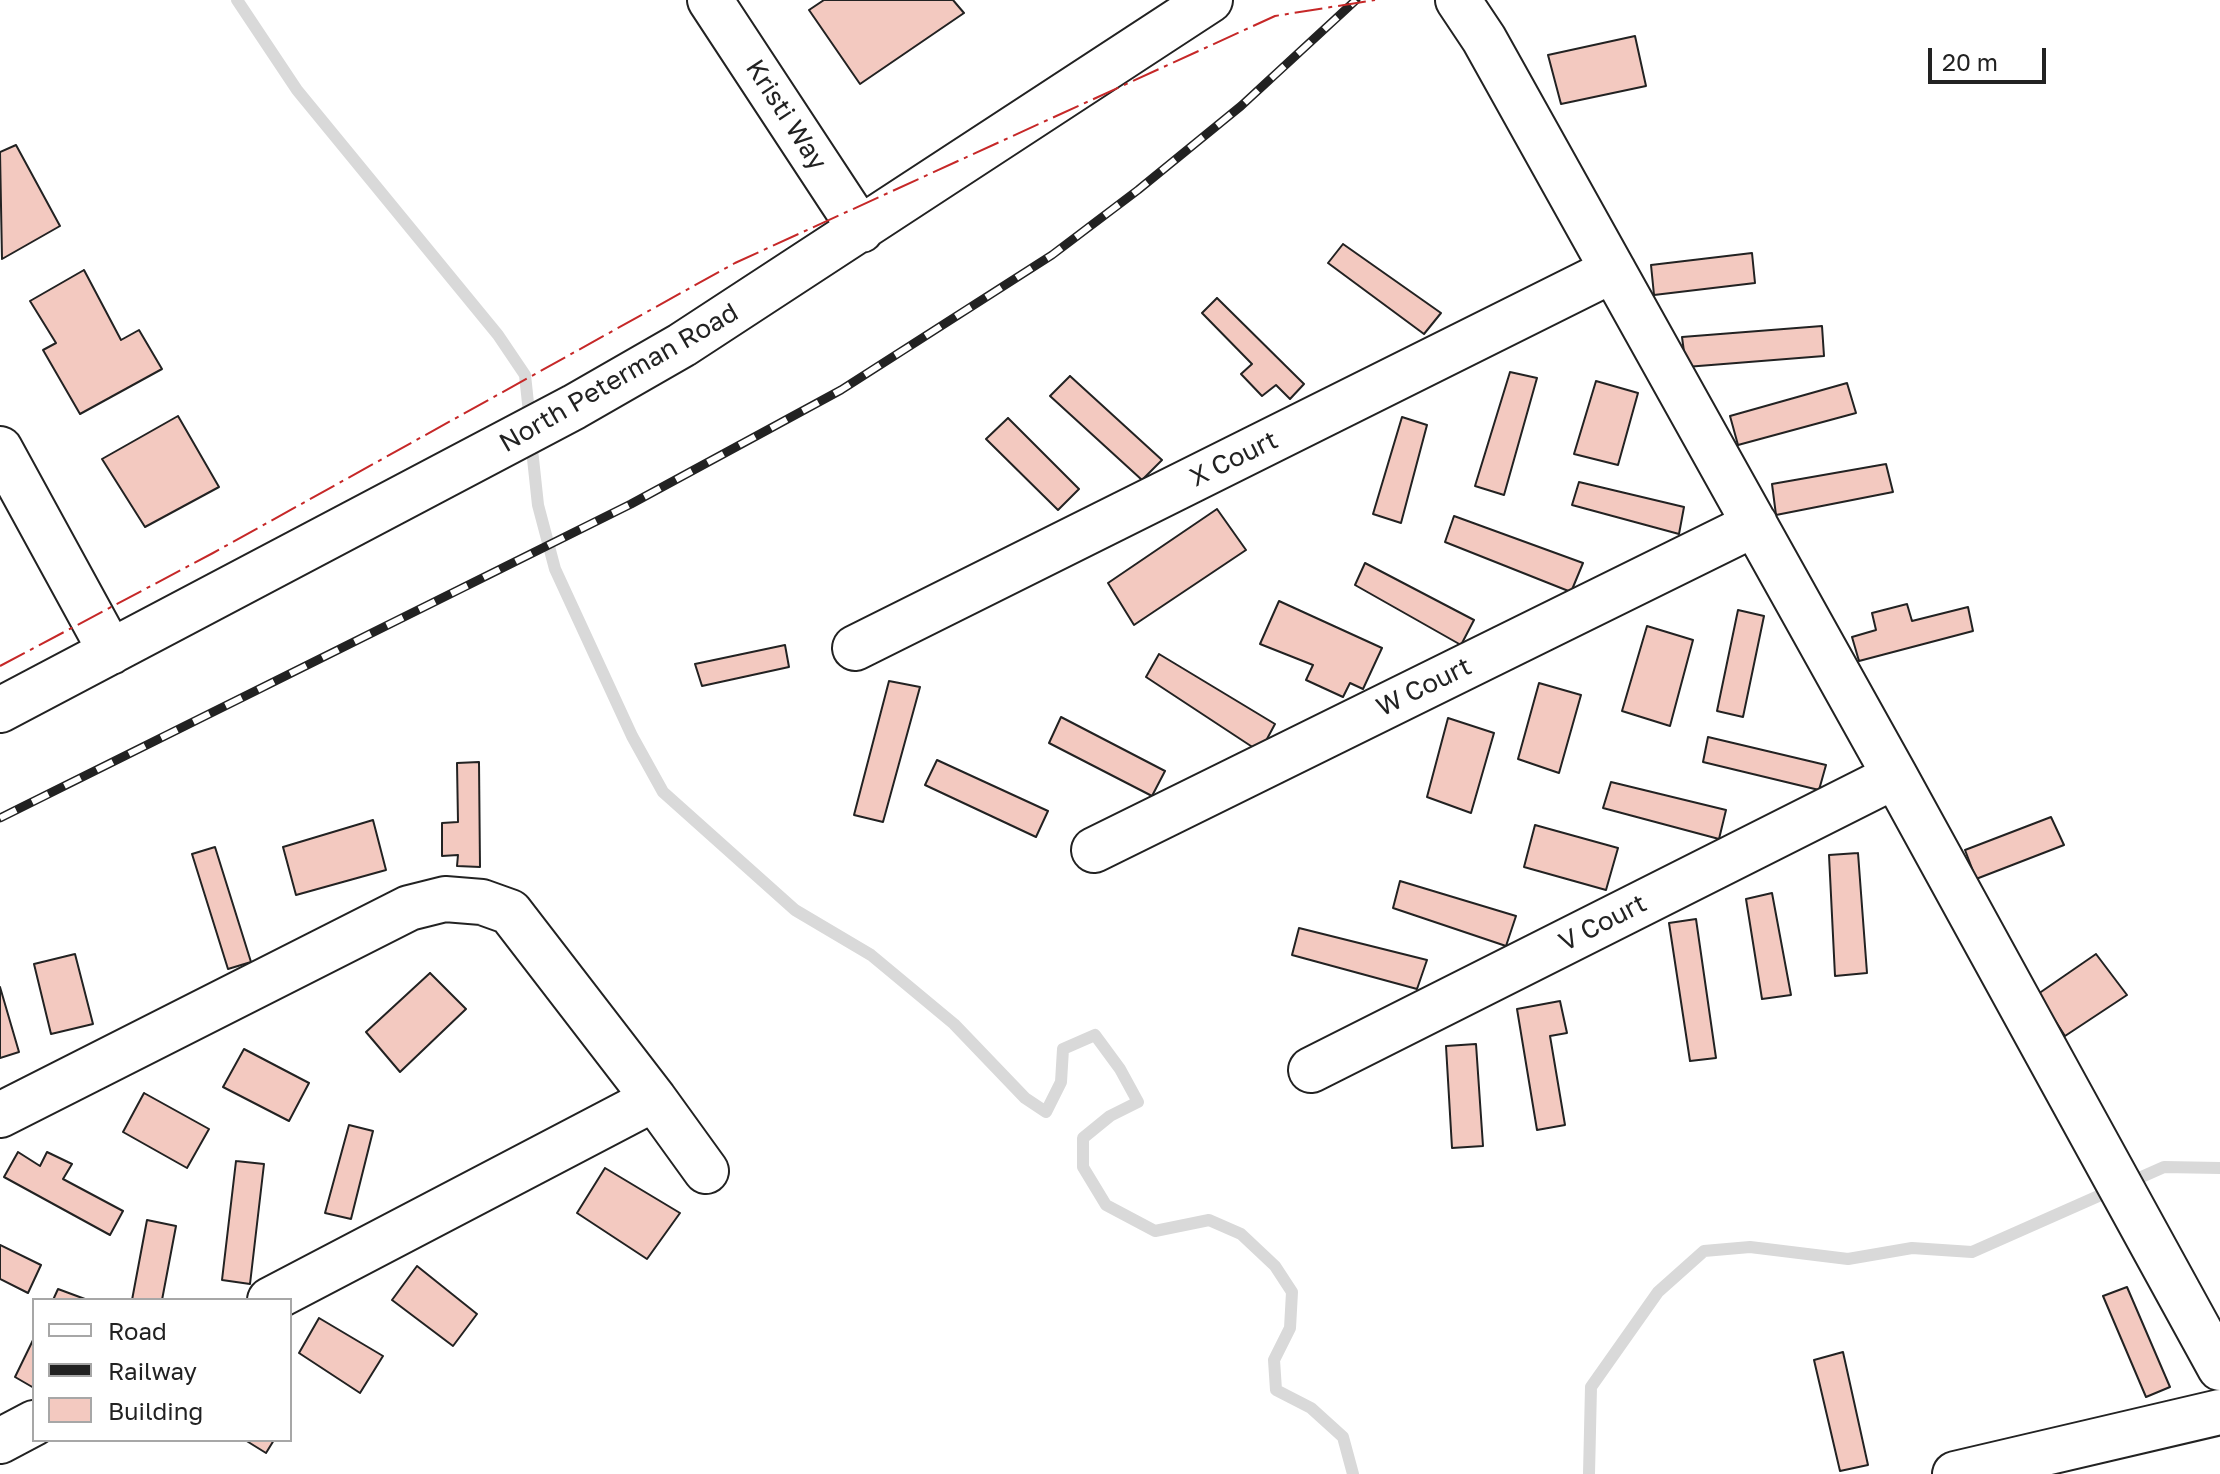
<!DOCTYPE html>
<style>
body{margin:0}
#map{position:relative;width:2220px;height:1474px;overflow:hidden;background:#fff;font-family:"Golos Text",sans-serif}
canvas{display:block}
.legend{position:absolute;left:32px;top:1298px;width:260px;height:144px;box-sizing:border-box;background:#fff;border:2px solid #a7a7a7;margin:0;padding:10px 14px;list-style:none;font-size:24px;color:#222}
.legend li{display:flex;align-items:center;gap:16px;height:40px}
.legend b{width:40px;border:2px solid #a7a7a7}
.scale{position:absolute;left:1928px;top:48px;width:118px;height:36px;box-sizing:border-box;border:4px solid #222;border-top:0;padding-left:10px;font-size:24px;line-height:28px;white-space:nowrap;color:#222;-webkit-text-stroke:6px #fff;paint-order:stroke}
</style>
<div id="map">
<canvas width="2220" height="1474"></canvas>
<ul class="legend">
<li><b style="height:10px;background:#fff"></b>Road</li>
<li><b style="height:10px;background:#222"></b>Railway</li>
<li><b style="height:22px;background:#f3c9c0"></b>Building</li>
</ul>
<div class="scale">20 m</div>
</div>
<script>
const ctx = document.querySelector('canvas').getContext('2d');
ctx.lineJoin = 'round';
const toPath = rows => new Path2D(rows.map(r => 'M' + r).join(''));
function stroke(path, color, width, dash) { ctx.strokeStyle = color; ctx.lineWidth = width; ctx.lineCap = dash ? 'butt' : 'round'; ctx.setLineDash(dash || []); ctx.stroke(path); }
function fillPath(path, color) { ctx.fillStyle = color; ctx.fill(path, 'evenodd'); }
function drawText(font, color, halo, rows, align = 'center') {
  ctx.font = font + ' "Golos Text",sans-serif'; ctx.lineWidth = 6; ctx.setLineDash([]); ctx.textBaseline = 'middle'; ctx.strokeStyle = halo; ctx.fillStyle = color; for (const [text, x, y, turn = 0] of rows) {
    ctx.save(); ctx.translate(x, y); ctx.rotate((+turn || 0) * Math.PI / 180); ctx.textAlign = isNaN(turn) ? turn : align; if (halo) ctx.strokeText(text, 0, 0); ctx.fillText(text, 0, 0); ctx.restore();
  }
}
stroke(toPath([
 [237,0,297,90,498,335,525,375,530,422],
 [531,440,538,505,555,569,632,736,663,792,795,910,871,955,954,1024,1025,1098,1046,1112,1061,1082,1063,1049,1095,1035,1120,1069,1138,1102,1110,1116,1083,1138,1083,1167,1106,1205,1155,1231,1209,1220,1241,1234,1275,1266,1292,1292,1290,1328,1274,1360,1276,1390,1311,1408,1343,1437,1353,1474],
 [1589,1474,1591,1387,1658,1292,1704,1251,1750,1247,1848,1259,1912,1248,1972,1252,2164,1167,2220,1168]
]), '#d9d9d9', 12);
const building = toPath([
 [824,0,953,0,964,13,860,84,809,10,824,0],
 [1635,36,1646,86,1561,104,1548,55,1635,36],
 [16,145,60,226,2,259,0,152,16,145],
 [1343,244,1441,313,1424,334,1328,263,1343,244],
 [1752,253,1755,283,1654,295,1651,265,1752,253],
 [84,270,121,340,139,330,162,369,80,414,43,350,56,343,30,301,84,270],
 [1217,298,1304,384,1290,399,1276,385,1262,396,1241,374,1252,364,1202,313,1217,298],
 [1822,326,1824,356,1686,367,1682,337,1822,326],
 [1510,372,1537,378,1504,495,1475,486,1510,372],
 [1070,376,1162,460,1142,480,1050,396,1070,376],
 [1596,381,1638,393,1618,465,1574,454,1596,381],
 [1847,383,1856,413,1738,445,1730,416,1847,383],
 [178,416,219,487,145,527,102,459,178,416],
 [1402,417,1427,425,1401,523,1373,514,1402,417],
 [1008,418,1079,489,1058,510,986,439,1008,418],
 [1886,464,1893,492,1776,515,1772,484,1886,464],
 [1579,482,1684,507,1679,534,1572,505,1579,482],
 [1217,509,1246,550,1134,625,1108,583,1217,509],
 [1454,516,1583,563,1571,592,1445,542,1454,516],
 [1365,563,1474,620,1461,645,1355,585,1365,563],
 [1279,601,1382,648,1363,689,1350,683,1343,697,1306,680,1313,665,1260,644,1279,601],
 [1907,604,1912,621,1968,607,1973,631,1859,661,1852,637,1876,630,1872,613,1907,604],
 [1738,610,1764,616,1743,717,1717,711,1738,610],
 [1647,626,1693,640,1670,726,1622,711,1647,626],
 [785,645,789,667,702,686,695,664,785,645],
 [1159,654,1275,724,1260,752,1146,677,1159,654],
 [889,681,920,687,883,822,854,815,889,681],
 [1539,683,1581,695,1559,773,1518,759,1539,683],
 [1061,717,1165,771,1152,796,1049,743,1061,717],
 [1448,718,1494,733,1471,813,1427,797,1448,718],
 [1708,737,1826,765,1819,790,1703,762,1708,737],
 [937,760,1048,811,1036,837,925,785,937,760],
 [479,762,480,867,457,866,458,855,442,856,442,823,458,822,457,763,479,762],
 [1611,782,1726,810,1719,839,1603,808,1611,782],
 [2051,817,2064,845,1976,879,1965,850,2051,817],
 [373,820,386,870,296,895,283,847,373,820],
 [1535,825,1618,848,1606,890,1524,867,1535,825],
 [215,847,251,962,228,969,192,854,215,847],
 [1858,853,1867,973,1835,976,1829,855,1858,853],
 [1400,881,1516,916,1506,946,1393,908,1400,881],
 [1772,893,1791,995,1762,999,1746,899,1772,893],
 [1696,919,1716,1058,1690,1061,1669,923,1696,919],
 [1299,928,1427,960,1417,989,1292,955,1299,928],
 [75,954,93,1024,51,1034,34,964,75,954],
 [2096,954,2127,995,2065,1036,2038,994,2096,954],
 [430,973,466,1009,400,1072,366,1032,430,973],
 [0,987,19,1052,0,1058,0,987],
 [1560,1001,1567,1033,1550,1036,1565,1125,1537,1130,1517,1009,1560,1001],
 [1476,1044,1483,1146,1452,1148,1446,1046,1476,1044],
 [244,1049,309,1083,289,1121,223,1087,244,1049],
 [144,1093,209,1129,187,1168,123,1132,144,1093],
 [349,1125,373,1131,351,1219,325,1213,349,1125],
 [18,1152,40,1166,47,1152,72,1164,63,1179,123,1211,110,1235,4,1177,18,1152],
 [236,1161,264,1164,250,1284,222,1280,236,1161],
 [605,1168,680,1213,647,1259,577,1213,605,1168],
 [147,1220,176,1226,162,1300,132,1300,147,1220],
 [0,1245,41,1265,28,1293,0,1279,0,1245],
 [417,1266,477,1314,453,1346,392,1300,417,1266],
 [2127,1287,2170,1387,2146,1397,2103,1296,2127,1287],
 [58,1289,85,1299,53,1300,58,1289],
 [319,1318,383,1356,360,1393,299,1353,319,1318],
 [34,1338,34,1388,15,1377,34,1338],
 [1843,1352,1868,1465,1840,1471,1814,1360,1843,1352],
 [245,1440,274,1440,266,1453,245,1440]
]);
fillPath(building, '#f3c9c0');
stroke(building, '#222', 2);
const minor = toPath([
 [710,0,861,230],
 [1458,0,1484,39,1895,776,2220,1368],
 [0,449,111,652],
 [855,648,1613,270],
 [0,710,574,407,682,345,1210,0],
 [1094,850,1755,524],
 [1311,1070,1895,776],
 [654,1099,706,1171],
 [0,1115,409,908,445,899,482,902,510,912,654,1099,270,1300],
 [0,1441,34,1423],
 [1955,1474,2220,1412]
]);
stroke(minor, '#222', 48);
stroke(minor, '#fff', 44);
const rail = toPath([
 [0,818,631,504,841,390,1052,255,1138,190,1241,106,1356,0]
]);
stroke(rail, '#222', 9);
stroke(rail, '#fff', 6, [18]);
stroke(toPath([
 [0,666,213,553,735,263,1275,16,1375,0]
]), '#c62828', 2, [28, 6, 4, 6]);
drawText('26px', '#222', '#fff', [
 ["Kristi Way",786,115,57],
 ["North Peterman Road",619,378,-30],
 ["X Court",1234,459,-26],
 ["W Court",1424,687,-26],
 ["V Court",1603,923,-27]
]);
</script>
